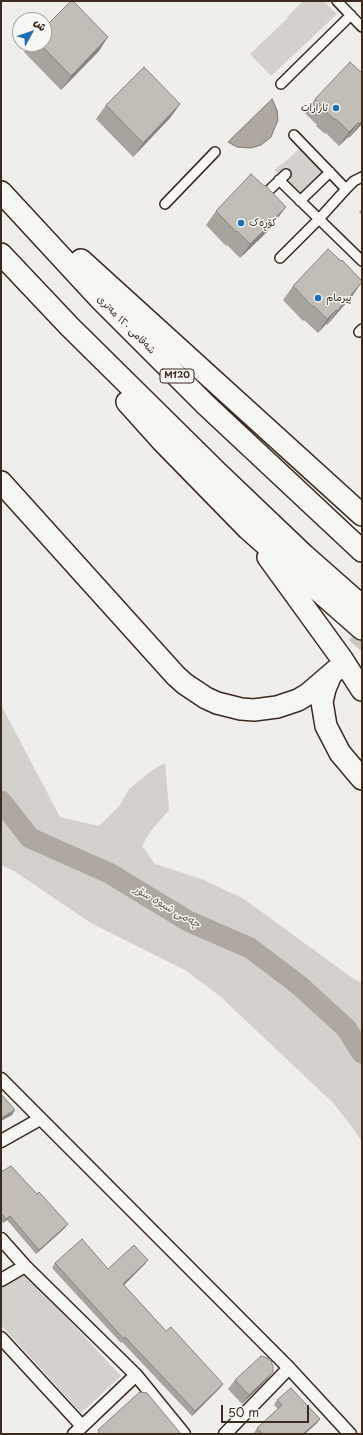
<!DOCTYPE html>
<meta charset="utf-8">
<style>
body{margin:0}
#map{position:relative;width:363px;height:1435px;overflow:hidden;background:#efeeea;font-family:"Playpen Sans","Playpen Sans Arabic",sans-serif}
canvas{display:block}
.frame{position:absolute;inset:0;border:2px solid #3b2a1e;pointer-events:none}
.north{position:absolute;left:12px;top:12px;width:40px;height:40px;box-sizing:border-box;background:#f6f6f2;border:1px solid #aba49d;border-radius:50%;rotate:50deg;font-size:11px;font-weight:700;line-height:16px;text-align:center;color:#3b2a1e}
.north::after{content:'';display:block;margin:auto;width:14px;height:18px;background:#1f6fb2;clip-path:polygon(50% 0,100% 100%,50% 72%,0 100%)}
.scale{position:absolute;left:221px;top:1405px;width:88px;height:18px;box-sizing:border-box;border:2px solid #3b2a1e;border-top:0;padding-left:5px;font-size:12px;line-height:14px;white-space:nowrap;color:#3b2a1e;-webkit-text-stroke:3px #f6f6f2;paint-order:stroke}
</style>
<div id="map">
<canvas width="363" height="1435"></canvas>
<div class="frame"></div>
<div class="north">ش</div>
<div class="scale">50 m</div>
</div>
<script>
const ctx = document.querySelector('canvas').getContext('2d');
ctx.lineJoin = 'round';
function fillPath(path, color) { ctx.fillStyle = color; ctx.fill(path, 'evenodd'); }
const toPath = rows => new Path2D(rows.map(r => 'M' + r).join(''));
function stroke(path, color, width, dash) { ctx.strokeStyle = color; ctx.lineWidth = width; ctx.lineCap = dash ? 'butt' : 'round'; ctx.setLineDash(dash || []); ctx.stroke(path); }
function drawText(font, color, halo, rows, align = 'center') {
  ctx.font = font + ' "Playpen Sans","Playpen Sans Arabic",sans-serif'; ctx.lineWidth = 3; ctx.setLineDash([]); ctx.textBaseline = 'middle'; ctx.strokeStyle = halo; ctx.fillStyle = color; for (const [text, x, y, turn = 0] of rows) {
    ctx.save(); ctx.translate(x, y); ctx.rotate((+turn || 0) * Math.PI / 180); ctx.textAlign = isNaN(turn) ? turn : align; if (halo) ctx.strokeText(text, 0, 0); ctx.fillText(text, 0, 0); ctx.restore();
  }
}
fillPath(toPath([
 [303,1,324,1,337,14,271,76,250,54,288,18,287,17],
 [300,144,326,172,301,198,274,170,288,159,299,149],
 [1,705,60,817,99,826,120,805,129,789,154,769,165,763,169,810,149,833,142,846,155,864,204,880,244,899,351,977,362,983,362,1142,350,1124,333,1103,221,997,185,970,91,923,14,871,1,865],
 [26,1274,121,1376,81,1413,1,1325,1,1288]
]), '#d4d1cc');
const water = toPath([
 [272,99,277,110,278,120,271,137,261,145,251,148,237,147,228,142,272,99]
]);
fillPath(water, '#afa8a1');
stroke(water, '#81766d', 1);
stroke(toPath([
 [1,801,30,838,109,873,188,921,250,948,300,986,346,1028,362,1053]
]), '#afa8a1', 21);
stroke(toPath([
 [336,670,362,641]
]), '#cbc7c1', 21, [21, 10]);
const pedestrian = toPath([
 [337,1,362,27],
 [281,84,351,15],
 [294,135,346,189],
 [279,180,362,261],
 [263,196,286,174],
 [300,201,330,172],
 [165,204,215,152],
 [280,258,319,219,347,188,354,181,362,177],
 [359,332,362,329]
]);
const minor = toPath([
 [1,1079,289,1368,350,1434],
 [1,1141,40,1119],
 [1,1239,25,1266,136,1375,184,1434],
 [1,1280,25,1266],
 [1,1338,82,1426],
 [74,1434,136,1375],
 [225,1434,289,1368]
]);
const motorway = toPath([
 [1,192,101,300,206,405,362,551],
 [1,254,70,327,218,473,304,555,362,606],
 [81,260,362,515],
 [127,402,162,441,248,529,362,629],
 [1,482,176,676,185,684,206,698,217,703,241,709,254,710,277,707,298,700,308,694,336,670],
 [268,557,342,659,362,690],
 [330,677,325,689,322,702,326,726,340,753,362,779]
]);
stroke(pedestrian, '#3b2a1e', 12);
stroke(minor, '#3b2a1e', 15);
stroke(motorway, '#3b2a1e', 24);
stroke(pedestrian, '#f6f6f2', 9);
stroke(minor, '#f6f6f2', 12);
stroke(motorway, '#f6f6f2', 21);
fillPath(toPath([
 [30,44,44,44,99,51,61,90,24,52],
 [315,99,362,124,349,138,348,137,339,146,326,133,325,134,316,126,317,125,305,113],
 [180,104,170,118,133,157,96,119,106,105],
 [286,207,267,232,240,258,227,245,226,246,206,225,216,211],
 [362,209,362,215,359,212],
 [293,286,353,295,327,325,326,324,318,333,304,320,303,321,283,300],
 [1,1172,37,1194,65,1228,36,1254,7,1220,3,1223,1,1220],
 [148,1260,145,1264,124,1285,166,1331,223,1384,220,1388,192,1416,122,1342,121,1343,52,1268,55,1263,108,1269],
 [235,1380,266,1381,242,1404,228,1389],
 [277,1400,320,1419,317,1423,305,1434,255,1434,254,1433,257,1428,278,1409,274,1405]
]), '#a7a39d');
fillPath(toPath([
 [108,37,99,51,61,90,71,76],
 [180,104,170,118,133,157,143,143],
 [362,121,362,124,349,138,359,124],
 [358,123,348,137,339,146,349,132],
 [286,207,267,232,240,258,250,244],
 [362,282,353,295,327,325,337,311],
 [336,310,326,324,318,333,327,319],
 [15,1110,12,1115,1,1121,1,1118],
 [10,1216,7,1220,3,1223,6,1219],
 [68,1224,65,1228,36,1254,39,1250],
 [148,1260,145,1264,120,1289,123,1284],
 [273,1372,266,1381,242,1404,249,1395],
 [223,1384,220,1388,192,1416,195,1411],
 [320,1419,317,1423,305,1434,303,1434]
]), '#888480');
const building = toPath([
 [71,1,73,1,108,37,71,76,40,44,44,44,44,28,71,1],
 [350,62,362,73,362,121,359,124,358,123,349,132,336,119,335,120,326,112,327,111,315,99,350,62],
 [144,67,180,104,143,143,106,105,144,67],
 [251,174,264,186,265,185,286,207,276,217,277,218,250,244,237,231,236,232,216,211,251,174],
 [328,249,341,261,342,260,362,281,362,282,337,311,336,310,327,319,314,306,313,307,293,286,328,249],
 [1,1094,15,1110,1,1118,1,1094],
 [11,1166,37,1194,39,1192,68,1224,39,1250,10,1216,6,1219,1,1213,1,1172,11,1166],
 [82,1239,108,1269,134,1245,148,1260,123,1284,166,1331,171,1327,223,1384,195,1411,125,1337,124,1339,55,1263,82,1239],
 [261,1356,270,1359,273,1366,273,1372,249,1395,235,1380,261,1356],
 [291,1388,320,1419,303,1434,263,1434,257,1428,282,1405,277,1400,291,1388],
 [140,1392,147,1393,181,1434,97,1434,99,1432,98,1430,133,1398,140,1392]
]);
fillPath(building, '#c2bdb7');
stroke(building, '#888480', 1);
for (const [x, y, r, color] of [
 [336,108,4,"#1f6fb2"],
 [241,223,4,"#1f6fb2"],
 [318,298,4,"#1f6fb2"]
]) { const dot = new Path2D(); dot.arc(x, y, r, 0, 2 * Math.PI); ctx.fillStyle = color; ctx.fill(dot); stroke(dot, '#f6f6f2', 1.5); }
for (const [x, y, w] of [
 [177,376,34]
]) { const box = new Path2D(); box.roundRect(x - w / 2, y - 7, w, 14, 3); ctx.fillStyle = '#f6f6f2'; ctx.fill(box); stroke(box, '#3b2a1e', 1); }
drawText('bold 9px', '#3b2a1e', null, [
 ["M120",177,376]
]);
drawText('10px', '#3b2a1e', '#f6f6f2', [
 ["ئارارات",328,108,"right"],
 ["کۆڕەک",249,223],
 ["پیرمام",326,298]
], 'left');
drawText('10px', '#3b2a1e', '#f6f6f2', [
 ["شەقامی ١٢٠ مەتری",126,325,45]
]);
drawText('italic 11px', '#64564c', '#f6f6f2', [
 ["چەمی شیوە سۆر",167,907,30]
]);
</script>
